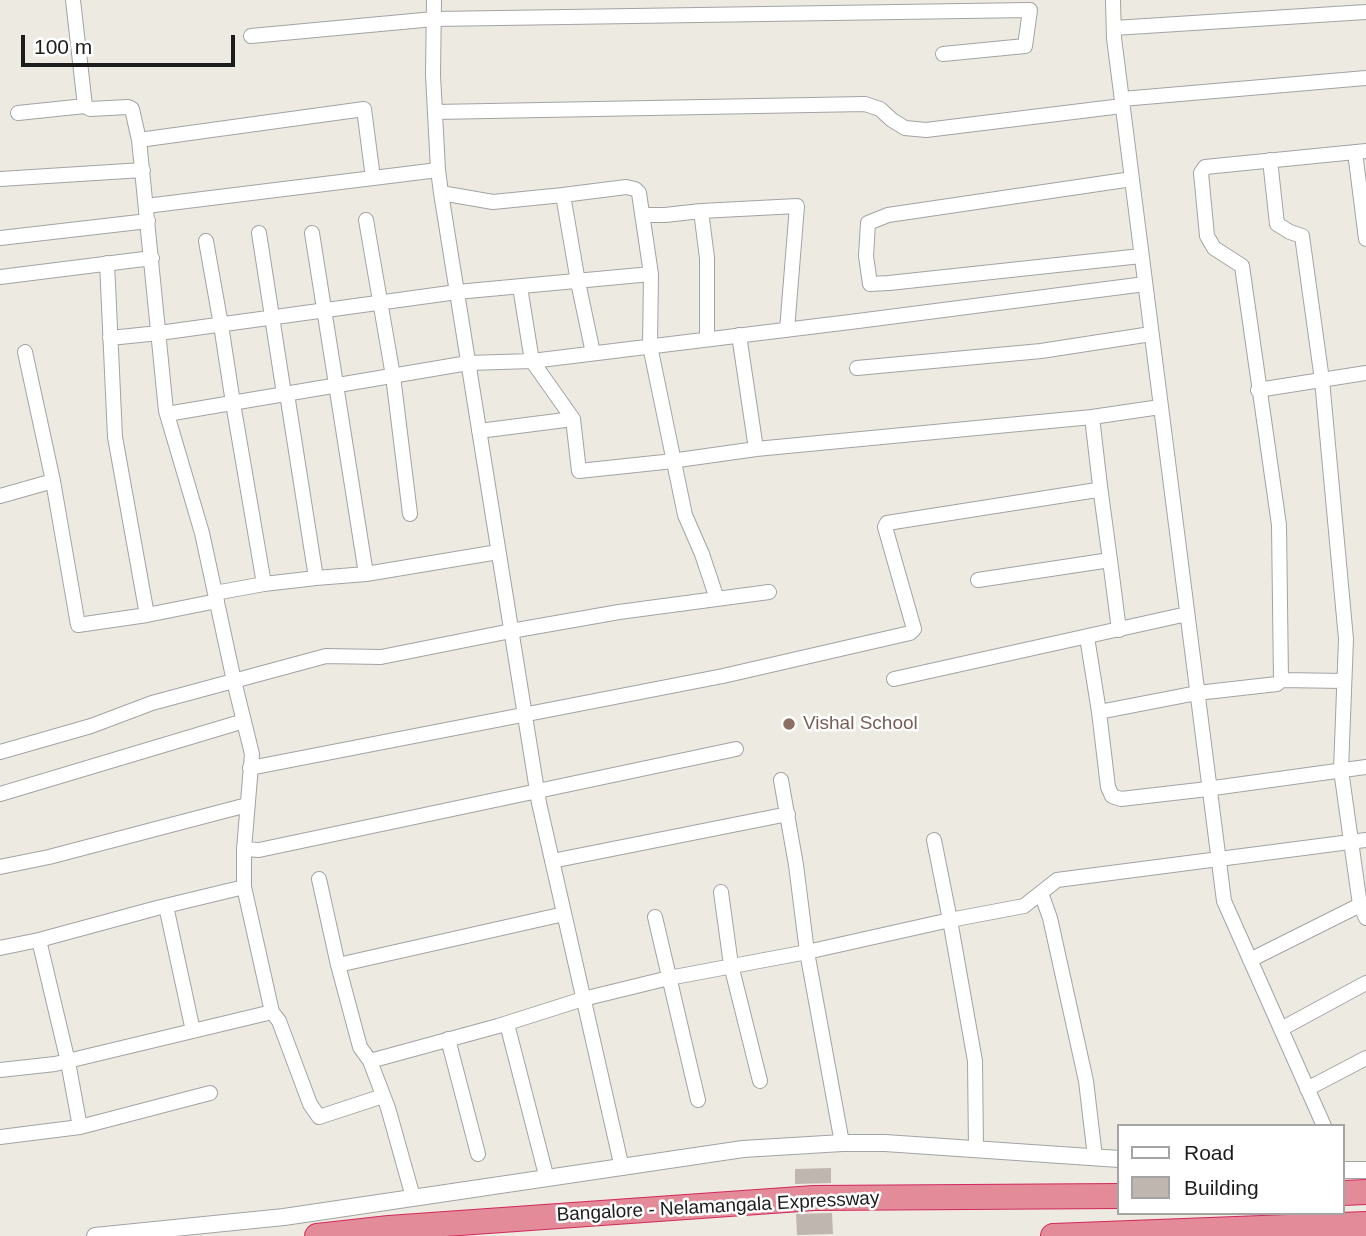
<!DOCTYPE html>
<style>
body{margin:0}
#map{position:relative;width:1366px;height:1236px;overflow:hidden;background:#edeae2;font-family:Arial,sans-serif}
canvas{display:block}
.legend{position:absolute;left:1117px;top:1124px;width:228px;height:91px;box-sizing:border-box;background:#fff;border:2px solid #a4a4a4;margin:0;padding:9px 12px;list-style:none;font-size:21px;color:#1c1c1c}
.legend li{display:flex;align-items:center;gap:14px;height:35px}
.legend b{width:35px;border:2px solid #a4a4a4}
.scale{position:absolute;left:21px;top:35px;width:214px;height:32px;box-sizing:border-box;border:4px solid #1c1c1c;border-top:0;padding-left:9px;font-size:21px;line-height:24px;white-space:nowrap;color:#1c1c1c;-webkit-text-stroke:5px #fff;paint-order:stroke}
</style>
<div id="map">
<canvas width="1366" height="1236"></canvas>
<ul class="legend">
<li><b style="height:9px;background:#fff"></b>Road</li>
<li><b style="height:19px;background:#beb6af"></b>Building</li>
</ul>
<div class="scale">100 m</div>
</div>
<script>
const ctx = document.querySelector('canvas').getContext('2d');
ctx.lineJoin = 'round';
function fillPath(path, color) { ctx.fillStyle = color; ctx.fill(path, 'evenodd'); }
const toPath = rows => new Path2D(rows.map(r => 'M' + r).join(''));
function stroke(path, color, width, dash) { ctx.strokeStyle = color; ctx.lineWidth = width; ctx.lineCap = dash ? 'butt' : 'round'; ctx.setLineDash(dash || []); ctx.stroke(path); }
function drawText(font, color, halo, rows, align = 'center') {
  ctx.font = font + ' Arial,sans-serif'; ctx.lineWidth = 5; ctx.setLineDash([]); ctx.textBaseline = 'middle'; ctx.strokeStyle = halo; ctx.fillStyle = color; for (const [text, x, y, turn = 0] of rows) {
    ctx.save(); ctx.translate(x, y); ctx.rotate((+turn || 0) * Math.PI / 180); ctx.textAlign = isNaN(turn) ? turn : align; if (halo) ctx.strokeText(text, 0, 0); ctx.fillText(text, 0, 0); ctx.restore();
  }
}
fillPath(toPath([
 [831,1168,831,1183,795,1184,795,1169],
 [832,1213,833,1234,797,1235,796,1214]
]), '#beb6af');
const minor = toPath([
 [73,0,85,106,90,109,128,107,132,109,139,140],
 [434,0,433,75,438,170,441,193,539,803,622,1168],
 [1113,0,1114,38,1224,901,1324,1126],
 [1114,28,1366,12],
 [251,36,434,19,1030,10,1025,46,943,54],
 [1122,99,1366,78],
 [435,112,865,104,880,109,892,120,905,128,926,130,1122,106],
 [18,113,85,106],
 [1355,152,1366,239],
 [1270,160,1277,224,1290,232,1302,236,1322,380,1346,639,1341,770,1360,905,1366,918],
 [373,178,364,109,139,140,166,411,202,533,234,681,252,754,244,849,244,887,272,1012,279,1021,310,1104,319,1117,383,1096],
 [0,179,143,170],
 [1132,179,888,215,868,223,866,256,870,284,889,283,1141,256],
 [441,193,493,202,563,195,626,187,635,189,639,193,651,274,650,346,685,515,702,554,717,599],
 [563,195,578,282,593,353],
 [146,206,438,170],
 [701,211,707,258,707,339],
 [642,215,665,215,701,211,797,206,787,330],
 [366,220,393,376,410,514],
 [259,233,284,394],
 [312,233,366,574],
 [0,238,148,221],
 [206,241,221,325,233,403,264,584],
 [107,263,115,437,147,615],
 [0,277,152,258],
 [520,287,532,361,573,419,579,471,664,462,756,449,1092,417],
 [739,335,756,449],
 [110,338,159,333,457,292,651,274],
 [25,352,53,481,78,625,147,615,217,601],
 [857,368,1041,351,1151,334],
 [1258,390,1366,373],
 [287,394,316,578],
 [167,414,468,363,532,361,858,321,1145,284],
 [479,431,573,419],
 [0,496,53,481],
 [1110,560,1119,630],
 [978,580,1110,560,1100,486],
 [215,593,264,584,316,578,366,574,498,552],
 [1087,637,1099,712,1108,787,1112,796,1121,799,1199,790,1366,767],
 [894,679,1187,614],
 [1281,680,1344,681],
 [1099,712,1197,693,1277,684,1281,680,1279,525,1242,266,1214,248,1207,236,1201,173,1205,167,1366,151],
 [0,752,91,726,152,703,326,656,381,657,511,631,619,612,769,592],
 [250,768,723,676,910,633,914,629,885,527,887,523,1097,490,1100,486,1092,417,1160,407],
 [781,780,796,865,807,952,842,1143],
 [0,794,244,721],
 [934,840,950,920,975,1061,976,1149],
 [244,849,259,850,736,749],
 [552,861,788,814],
 [0,867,49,857,247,805],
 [319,879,338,965,360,1047,370,1061,388,1108,413,1197],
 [721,892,731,965,760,1081],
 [1041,893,1050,918,1086,1081,1095,1157],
 [166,906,193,1031],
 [655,917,698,1100],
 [39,940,68,1062,80,1127],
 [0,948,39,940,157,908,244,887],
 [1250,960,1360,905],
 [338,965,564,914],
 [507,1024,547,1179],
 [1281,1029,1366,983],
 [448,1039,478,1154],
 [370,1061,498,1026,583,999,669,978,807,952,950,920,1024,906,1057,880,1366,840],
 [0,1070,55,1064,272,1012],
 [1307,1089,1366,1058],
 [0,1137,80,1127,210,1093]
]);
const tertiary = toPath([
 [1343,1170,1366,1170],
 [95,1236,284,1217,743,1149,842,1143,885,1143,1119,1159]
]);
const motorway = toPath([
 [1343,1193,1366,1192],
 [317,1236,389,1228,814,1198,1119,1196],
 [1053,1236,1366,1224]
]);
stroke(minor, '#a3a3a3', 16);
stroke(tertiary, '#a3a3a3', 18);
stroke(motorway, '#d2285c', 26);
stroke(minor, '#fff', 14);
stroke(tertiary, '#fff', 16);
stroke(motorway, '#e38b98', 24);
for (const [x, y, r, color] of [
 [789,724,7,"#8d6e63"]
]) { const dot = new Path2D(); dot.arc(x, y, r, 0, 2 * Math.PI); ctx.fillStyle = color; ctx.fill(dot); stroke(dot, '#fff', 2.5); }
drawText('19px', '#785e54', '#fff', [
 ["Vishal School",803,724]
], 'left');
drawText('19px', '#1c1c1c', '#fff', [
 ["Bangalore - Nelamangala Expressway",718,1207,-3]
]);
</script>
